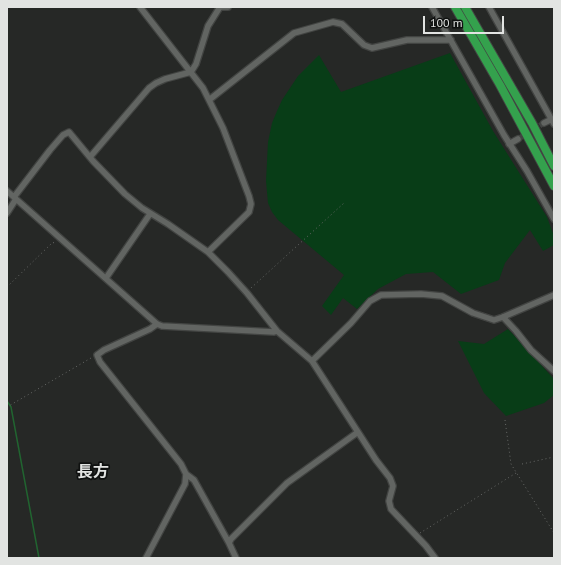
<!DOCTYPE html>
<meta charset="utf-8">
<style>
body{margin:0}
#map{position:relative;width:561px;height:565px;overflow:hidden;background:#262826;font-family:"PT Sans",sans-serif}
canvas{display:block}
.frame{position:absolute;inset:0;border:8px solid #e2e4e2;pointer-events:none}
.scale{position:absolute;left:423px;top:16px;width:81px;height:18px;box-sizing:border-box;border:2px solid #e2e4e2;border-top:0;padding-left:5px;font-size:12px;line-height:14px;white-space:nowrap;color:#e2e4e2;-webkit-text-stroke:3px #0f1110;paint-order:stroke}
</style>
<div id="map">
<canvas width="561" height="565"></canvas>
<div class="frame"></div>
<div class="scale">100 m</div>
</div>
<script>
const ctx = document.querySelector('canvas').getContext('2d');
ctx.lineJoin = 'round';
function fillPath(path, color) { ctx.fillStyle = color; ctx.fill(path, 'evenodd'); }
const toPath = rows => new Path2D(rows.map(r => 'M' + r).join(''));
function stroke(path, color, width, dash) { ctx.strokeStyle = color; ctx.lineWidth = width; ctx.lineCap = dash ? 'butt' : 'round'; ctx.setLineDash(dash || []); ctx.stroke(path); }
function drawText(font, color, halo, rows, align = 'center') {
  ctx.font = font + ' "PT Sans","Noto Sans JP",sans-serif'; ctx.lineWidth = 3.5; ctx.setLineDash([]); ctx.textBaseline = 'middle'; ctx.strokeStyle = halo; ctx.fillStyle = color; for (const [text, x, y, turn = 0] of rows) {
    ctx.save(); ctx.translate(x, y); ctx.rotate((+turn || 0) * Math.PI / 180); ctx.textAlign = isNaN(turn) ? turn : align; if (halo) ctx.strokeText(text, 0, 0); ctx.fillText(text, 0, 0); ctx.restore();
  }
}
fillPath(toPath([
 [450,53,493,131,547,217,554,236,554,245,543,251,530,230,505,263,499,280,461,294,433,272,406,274,378,289,357,309,343,298,331,315,322,306,344,275,278,220,272,212,268,203,266,181,268,142,272,123,277,111,282,100,298,76,319,55,341,92],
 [508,329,554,379,554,395,544,403,506,416,484,393,458,341,484,344]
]), '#083d17');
stroke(toPath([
 [7,401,11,407,39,558]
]), '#216430', 1.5);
stroke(toPath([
 [518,139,544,123]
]), '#424442', 5.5, [5.5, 3]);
const minor = toPath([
 [140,7,203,88,223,128,249,196,251,204,249,212,208,252],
 [219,7,228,7],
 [432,7,504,135,527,171,554,219],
 [489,7,554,124],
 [209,100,294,33,333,22,342,24,364,45,372,48,407,40,451,40],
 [544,123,552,119],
 [509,144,518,139],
 [90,157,149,88,156,83,165,79,191,72,196,64,208,26,220,7],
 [7,191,157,324,162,326,274,332,277,331],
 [14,197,50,150,63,135,69,132,93,161,125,194,142,208,168,224,208,252,228,272,247,293,277,331,312,361,376,460,390,478,393,486,389,501,391,509,426,546,435,558],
 [7,213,16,199],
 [106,278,150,214],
 [503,317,516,331,531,350,554,371],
 [312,361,351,323,370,301,381,295,421,294,442,296,473,313,494,320,503,317,554,295],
 [186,474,194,480,229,543],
 [146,558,185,484,186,474,181,464,100,362,97,355,104,350,150,329,157,324],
 [236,558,229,543,231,539,287,483,358,432]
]);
const highway = toPath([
 [455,7,500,85,554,186],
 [465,7,532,123,554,166]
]);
stroke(minor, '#424442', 8);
stroke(highway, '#424442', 10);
stroke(toPath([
 [7,287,52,243,57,242],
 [251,288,344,203],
 [7,407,91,358],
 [505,420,511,464,554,533],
 [522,464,554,457],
 [420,533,516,473]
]), '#686a68', 1, [1, 3]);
stroke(minor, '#626562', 5.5);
stroke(highway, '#34a14d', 8);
drawText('bold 16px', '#e2e4e2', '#0f1110', [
 ["長方",93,472]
]);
</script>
